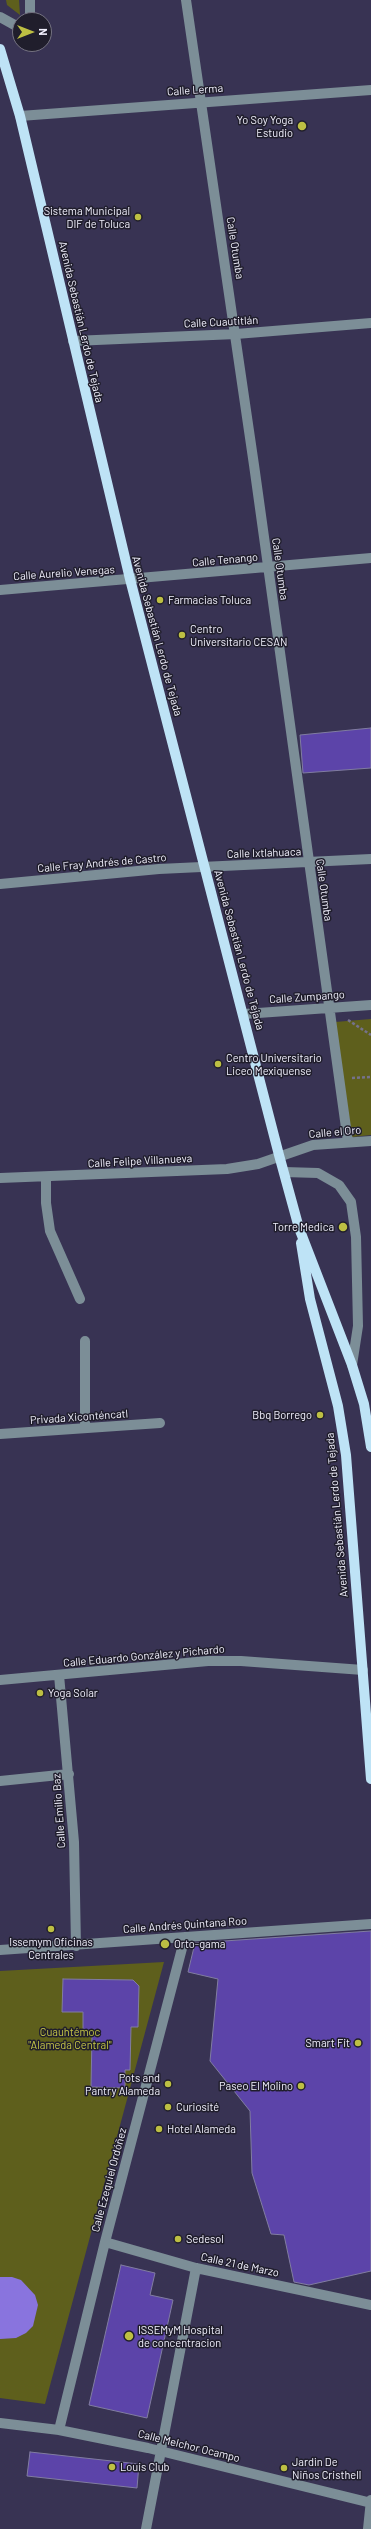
<!DOCTYPE html>
<meta charset="utf-8">
<style>
body{margin:0}
#map{position:relative;width:371px;height:2529px;overflow:hidden;background:#383353;font-family:Barlow,sans-serif}
canvas{display:block}
.north{position:absolute;left:12px;top:12px;width:40px;height:40px;box-sizing:border-box;background:#201e2c;border:1px solid #747280;border-radius:50%;rotate:90deg;font-size:11px;font-weight:700;line-height:16px;text-align:center;color:#f2f1fe}
.north::after{content:'';display:block;margin:auto;width:14px;height:18px;background:#bdbf43;clip-path:polygon(50% 0,100% 100%,50% 72%,0 100%)}
</style>
<div id="map">
<canvas width="371" height="2529"></canvas>
<div class="north">N</div>
</div>
<script>
const ctx = document.querySelector('canvas').getContext('2d');
ctx.lineJoin = 'round';
function fillPath(path, color) { ctx.fillStyle = color; ctx.fill(path, 'evenodd'); }
const toPath = rows => new Path2D(rows.map(r => 'M' + r).join(''));
function stroke(path, color, width, dash) { ctx.strokeStyle = color; ctx.lineWidth = width; ctx.lineCap = dash ? 'butt' : 'round'; ctx.setLineDash(dash || []); ctx.stroke(path); }
function drawText(font, color, halo, rows, align = 'center') {
  ctx.font = font + ' Barlow,sans-serif'; ctx.lineWidth = 3; ctx.setLineDash([]); ctx.textBaseline = 'middle'; ctx.strokeStyle = halo; ctx.fillStyle = color; for (const [text, x, y, turn = 0] of rows) {
    ctx.save(); ctx.translate(x, y); ctx.rotate((+turn || 0) * Math.PI / 180); ctx.textAlign = isNaN(turn) ? turn : align; if (halo) ctx.strokeText(text, 0, 0); ctx.fillText(text, 0, 0); ctx.restore();
  }
}
fillPath(toPath([
 [6,0,19,0,20,15,7,5],
 [371,1019,371,1135,352,1137,335,1022],
 [164,1962,45,2404,0,2398,0,1971]
]), '#5e5f1c');
fillPath(toPath([
 [0,2277,12,2277,21,2280,35,2295,38,2305,33,2326,26,2333,16,2338,0,2339]
]), '#8974de');
const building = toPath([
 [371,728,371,768,303,773,300,735,371,728],
 [371,1931,371,2271,309,2285,294,2282,284,2235,271,2234,252,2173,250,2111,210,2061,218,1979,188,1972,195,1943,371,1931],
 [63,1979,133,1980,139,1986,138,2027,131,2027,130,2070,125,2070,125,2088,91,2087,92,2035,83,2035,83,2012,62,2012,63,1979],
 [121,2265,155,2273,150,2295,173,2300,147,2418,89,2405,121,2265],
 [30,2452,139,2464,137,2488,27,2476,30,2452]
]);
fillPath(building, '#5c44a9');
stroke(building, '#817da1', 1);
stroke(toPath([
 [348,1020,371,1035],
 [352,1078,371,1077]
]), '#75728b', 2.5, [3, 2]);
stroke(toPath([
 [30,0,30,20],
 [186,0,254,465,348,1142],
 [0,17,20,28],
 [20,116,371,90],
 [73,341,236,334,371,323],
 [0,590,371,558],
 [0,884,159,869,371,859],
 [244,1014,371,1005],
 [284,1172,318,1173,339,1185,351,1202,356,1237,358,1326,352,1365],
 [46,1177,46,1203,50,1231,80,1299],
 [0,1178,227,1169,258,1164,313,1145,371,1141],
 [85,1341,85,1428],
 [0,1434,160,1423],
 [59,1675,74,1842,76,1946],
 [0,1680,208,1661,241,1661,363,1670],
 [0,1781,69,1774],
 [0,1950,371,1924],
 [105,2242,196,2268,371,2305],
 [0,2423,59,2430,148,2448,371,2503],
 [59,2430,105,2242,185,1937],
 [146,2529,196,2268],
 [368,2529,371,2500]
]), '#7c8e97', 10);
stroke(toPath([
 [0,49,20,116,130,579,279,1155,299,1228,352,1365,364,1404,371,1447],
 [301,1243,310,1299,338,1406,346,1455,371,1779]
]), '#bee3f6', 10);
for (const [x, y, r, color] of [
 [302,126,5,"#bdbf43"],
 [138,217,4,"#bdbf43"],
 [160,600,4,"#bdbf43"],
 [182,635,4,"#bdbf43"],
 [218,1064,4,"#bdbf43"],
 [343,1227,5,"#bdbf43"],
 [320,1415,4,"#bdbf43"],
 [40,1693,4,"#bdbf43"],
 [51,1929,4,"#bdbf43"],
 [165,1944,5,"#bdbf43"],
 [358,2043,4,"#bdbf43"],
 [168,2084,4,"#bdbf43"],
 [301,2086,4,"#bdbf43"],
 [168,2107,4,"#bdbf43"],
 [159,2129,4,"#bdbf43"],
 [178,2239,4,"#bdbf43"],
 [129,2336,5,"#bdbf43"],
 [112,2467,4,"#bdbf43"],
 [284,2468,4,"#bdbf43"]
]) { const dot = new Path2D(); dot.arc(x, y, r, 0, 2 * Math.PI); ctx.fillStyle = color; ctx.fill(dot); stroke(dot, '#201e2c', 1.5); }
drawText('11px', '#f2f1fe', '#201e2c', [
 ["Calle Lerma",195,90,-4],
 ["Calle Otumba",235,248,81],
 ["Avenida Sebastián Lerdo de Tejada",81,322,77],
 ["Calle Cuautitlán",221,322,-3],
 ["Calle Tenango",225,560,-5],
 ["Calle Otumba",280,569,82],
 ["Calle Aurelio Venegas",64,573,-4],
 ["Avenida Sebastián Lerdo de Tejada",157,636,75],
 ["Calle Ixtlahuaca",264,853,-2],
 ["Calle Fray Andrés de Castro",102,863,-5],
 ["Calle Otumba",324,890,82],
 ["Avenida Sebastián Lerdo de Tejada",239,950,75],
 ["Calle Zumpango",307,997,-4],
 ["Calle el Oro",335,1132,-5],
 ["Calle Felipe Villanueva",140,1161,-3],
 ["Privada Xiconténcatl",79,1417,-4],
 ["Avenida Sebastián Lerdo de Tejada",337,1515,-95],
 ["Calle Eduardo González y Pichardo",144,1656,-5],
 ["Calle Emilio Baz",59,1811,-94],
 ["Calle Andrés Quintana Roo",185,1925,-4],
 ["Calle Ezequiel Ordóñez",109,2180,-75],
 ["Calle 21 de Marzo",240,2265,12],
 ["Calle Melchor Ocampo",189,2446,14]
]);
drawText('11px', '#f2f1fe', '#201e2c', [
 ["Yo Soy Yoga",293,120,"right"],
 ["Estudio",293,133,"right"],
 ["Sistema Municipal",130,211,"right"],
 ["DIF de Toluca",130,224,"right"],
 ["Farmacias Toluca",168,600],
 ["Centro",190,629],
 ["Universitario CESAN",190,642],
 ["Centro Universitario",226,1058],
 ["Liceo Mexiquense",226,1071],
 ["Torre Medica",334,1227,"right"],
 ["Bbq Borrego",312,1415,"right"],
 ["Yoga Solar",48,1693],
 ["Issemym Oficinas",51,1942,"center"],
 ["Centrales",51,1955,"center"],
 ["Orto-gama",174,1944],
 ["Smart Fit",350,2043,"right"],
 ["Pots and",160,2078,"right"],
 ["Pantry Alameda",160,2091,"right"],
 ["Paseo El Molino",293,2086,"right"],
 ["Curiosité",176,2107],
 ["Hotel Alameda",167,2129],
 ["Sedesol",186,2239],
 ["ISSEMyM Hospital",138,2330],
 ["de concentracion",138,2343],
 ["Jardin De",292,2462],
 ["Niños Cristhell",292,2475],
 ["Louis Club",120,2467]
], 'left');
drawText('11px', '#c6c747', '#201e2c', [
 ["Cuauhtémoc",70,2032],
 ["\"Alameda Central\"",70,2045]
]);
</script>
